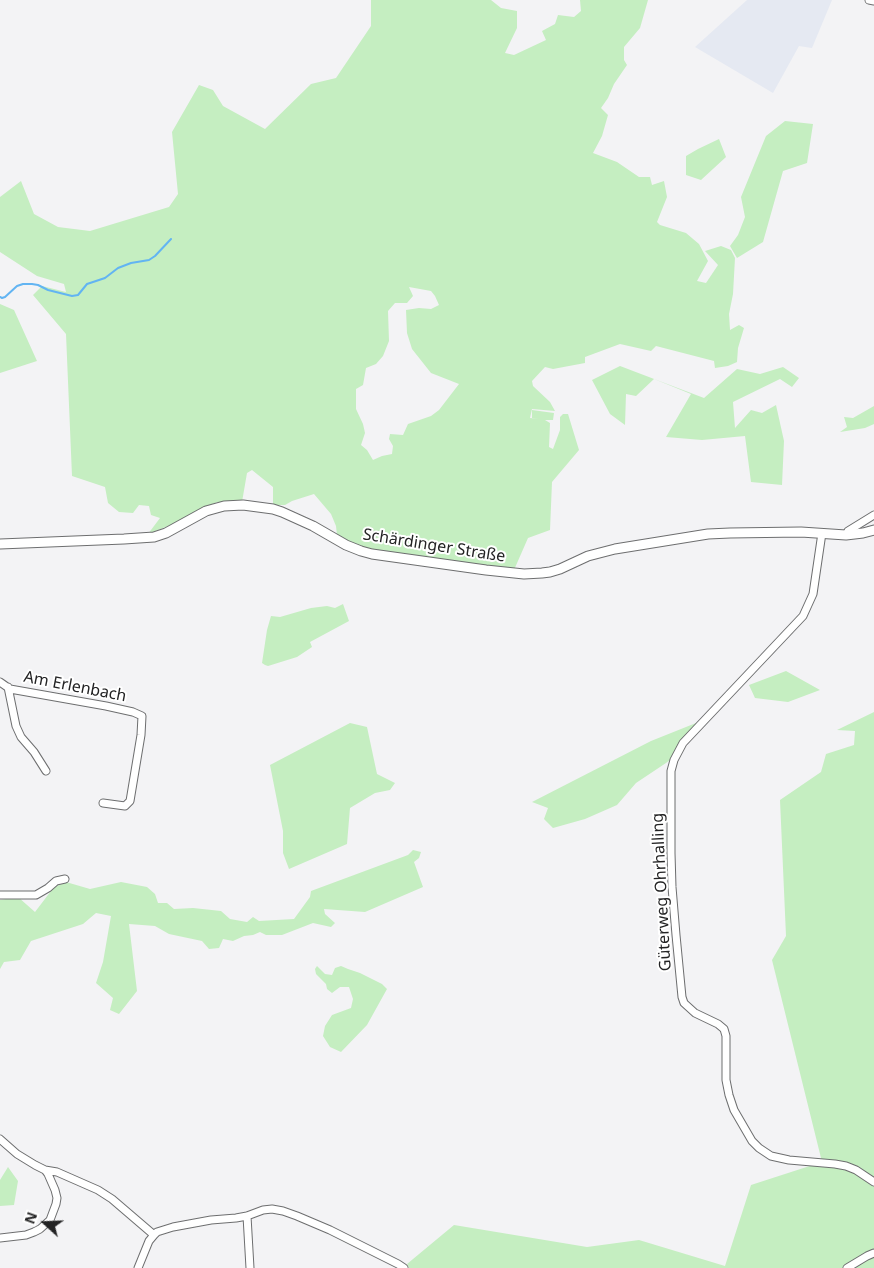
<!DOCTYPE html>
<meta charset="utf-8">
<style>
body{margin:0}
#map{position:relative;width:874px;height:1268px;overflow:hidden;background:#f3f3f5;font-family:"Noto Sans",sans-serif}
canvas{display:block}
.north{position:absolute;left:20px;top:1198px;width:50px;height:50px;-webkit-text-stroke:4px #fff;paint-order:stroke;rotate:290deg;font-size:14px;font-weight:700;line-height:20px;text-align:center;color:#232324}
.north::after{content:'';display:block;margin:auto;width:18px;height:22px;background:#232324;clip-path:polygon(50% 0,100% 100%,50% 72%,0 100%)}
</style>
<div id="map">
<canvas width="874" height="1268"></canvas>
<div class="north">N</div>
</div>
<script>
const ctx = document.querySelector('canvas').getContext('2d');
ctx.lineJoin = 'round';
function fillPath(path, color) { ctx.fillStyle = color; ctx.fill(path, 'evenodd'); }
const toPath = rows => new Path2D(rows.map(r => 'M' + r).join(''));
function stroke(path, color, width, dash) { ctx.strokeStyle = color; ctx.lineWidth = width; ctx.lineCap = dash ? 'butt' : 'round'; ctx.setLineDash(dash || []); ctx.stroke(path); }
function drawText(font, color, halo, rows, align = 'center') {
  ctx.font = font + ' "Noto Sans",sans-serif'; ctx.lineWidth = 4; ctx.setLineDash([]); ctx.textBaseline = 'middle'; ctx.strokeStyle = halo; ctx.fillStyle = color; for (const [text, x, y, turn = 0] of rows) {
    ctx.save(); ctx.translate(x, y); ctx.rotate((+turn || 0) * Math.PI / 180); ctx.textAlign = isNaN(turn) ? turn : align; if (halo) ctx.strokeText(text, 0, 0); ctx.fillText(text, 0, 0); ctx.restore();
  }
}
fillPath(toPath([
 [747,0,832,0,812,48,799,46,773,93,695,47]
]), '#e5e9f2');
fillPath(toPath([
 [371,0,491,0,501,8,517,11,517,28,505,53,514,55,546,40,542,31,555,24,558,15,574,17,581,11,580,0,648,0,640,28,624,47,624,60,627,65,614,84,608,98,601,108,608,115,602,136,593,153,617,162,639,177,650,177,652,185,664,181,667,197,657,222,660,225,686,233,699,244,708,261,697,281,706,283,718,265,705,251,721,246,731,250,735,258,733,294,729,314,730,330,739,325,744,328,738,348,737,362,728,366,715,368,714,361,656,346,651,351,620,344,585,357,585,363,553,369,545,367,532,381,533,386,550,402,555,411,532,409,530,418,539,419,532,418,532,410,554,413,553,420,545,420,550,423,549,447,553,449,560,430,560,417,563,414,568,414,579,450,552,482,550,530,528,538,514,570,357,548,337,535,336,526,331,514,314,494,292,501,285,505,273,505,273,487,252,470,247,473,242,502,217,502,186,519,148,534,160,518,151,515,149,506,139,505,133,513,119,512,108,503,105,487,72,476,66,334,33,295,42,286,66,292,64,284,37,276,0,252,0,197,21,181,34,214,58,227,90,231,169,207,178,194,172,132,199,85,213,90,223,106,265,129,311,84,336,78,371,26],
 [409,287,431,291,435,296,439,305,431,309,419,308,406,310,407,333,412,349,431,373,459,384,439,410,431,416,408,424,403,435,390,434,389,439,393,446,392,454,382,456,373,460,367,450,361,445,365,433,363,424,356,409,356,389,363,385,366,368,376,364,383,356,389,341,388,311,395,303,407,303,413,296],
 [785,121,813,124,807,163,783,171,763,242,737,258,730,246,738,235,745,217,741,197,766,136],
 [719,139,726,157,701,180,686,175,686,156,698,149],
 [0,304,14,310,37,361,0,373],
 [620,366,704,398,737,369,760,374,783,367,799,378,792,387,780,379,733,402,735,428,751,410,762,413,776,405,784,441,782,485,751,482,745,436,702,440,666,437,691,394,654,379,636,396,626,394,625,425,610,414,592,380],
 [874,406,874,424,865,428,840,432,847,427,844,417,853,418],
 [343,604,349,621,310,642,312,647,297,657,268,666,265,665,262,663,267,630,271,616,280,617,311,608,327,606,335,608],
 [786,671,820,690,788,702,755,698,749,685],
 [874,712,874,1268,409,1268,407,1264,454,1225,587,1247,639,1240,725,1266,751,1185,822,1162,772,960,786,936,780,800,821,772,826,754,854,745,855,731,837,730],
 [701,721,679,753,666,763,636,783,617,805,585,819,553,828,544,819,548,808,532,802,651,741],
 [350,723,367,727,377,774,395,783,390,790,375,793,350,808,347,844,289,869,283,853,283,831,270,765],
 [413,850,421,852,419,858,414,862,423,887,365,912,324,909,325,914,335,923,331,927,313,923,282,935,266,935,260,932,253,935,244,936,233,941,223,939,219,948,209,949,202,941,169,934,155,926,129,924,137,991,119,1014,110,1010,113,998,96,983,103,962,111,916,96,913,83,924,31,941,20,960,4,962,0,969,0,900,18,897,35,912,54,887,66,882,90,889,121,882,147,887,155,894,158,903,167,903,174,909,193,908,221,911,230,919,247,922,253,917,259,921,294,919,310,897,311,891,408,855],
 [317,966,325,974,332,975,335,968,341,966,348,969,360,973,382,984,387,989,367,1025,341,1052,330,1047,323,1036,325,1026,332,1015,351,1008,353,999,349,987,340,987,332,993,327,989,326,984,316,974,315,969],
 [8,1167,18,1181,14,1205,0,1206,0,1180]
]), '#c5eec1');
stroke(toPath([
 [0,297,2,298,5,297,17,286,23,284,32,284,38,285,48,290,72,296,78,295,87,284,105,278,118,268,131,263,149,260,155,256,171,239]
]), '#62b4f2', 2);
const minor = toPath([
 [869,0,874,1],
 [822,533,813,594,803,616,683,743,674,760,671,771,671,853,672,887,676,935,682,997,684,1003,695,1013,718,1024,724,1029,726,1036,726,1080,729,1095,734,1110,752,1141,759,1148,771,1156,789,1160,835,1164,846,1166,856,1170,874,1182],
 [846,535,848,531,874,515],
 [0,682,10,689,106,706,133,712,142,716,141,735,130,801,125,806,103,803],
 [8,687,16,726,21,737,34,752,46,771],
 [0,895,36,895,48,888,56,881,65,879],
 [0,1139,17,1154,35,1165,45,1170,57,1172,98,1190,112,1199,154,1235],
 [247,1216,250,1268],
 [0,1238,26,1235,34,1232,40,1229,50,1220,56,1204,57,1198,55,1190,48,1174,45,1170],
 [138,1268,149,1241,154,1235,157,1232,173,1227,211,1220,236,1218,247,1216,263,1210,272,1209,283,1211,297,1216,330,1230,398,1264,404,1268],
 [847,1268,867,1256,874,1253]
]);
const major = toPath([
 [0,544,124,539,154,537,166,533,206,511,224,506,243,505,273,509,282,512,313,526,346,545,361,551,372,554,486,570,524,574,542,573,550,572,560,569,588,556,615,549,708,534,730,533,801,532,846,535,863,533,874,530]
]);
stroke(minor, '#6d6e6f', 9);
stroke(major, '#6d6e6f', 11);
stroke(minor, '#fff', 7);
stroke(major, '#fff', 9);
drawText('16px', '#232324', '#fff', [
 ["Schärdinger Straße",434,546,9],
 ["Am Erlenbach",75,687,11],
 ["Güterweg Ohrhalling",662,892,-93]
]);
</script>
